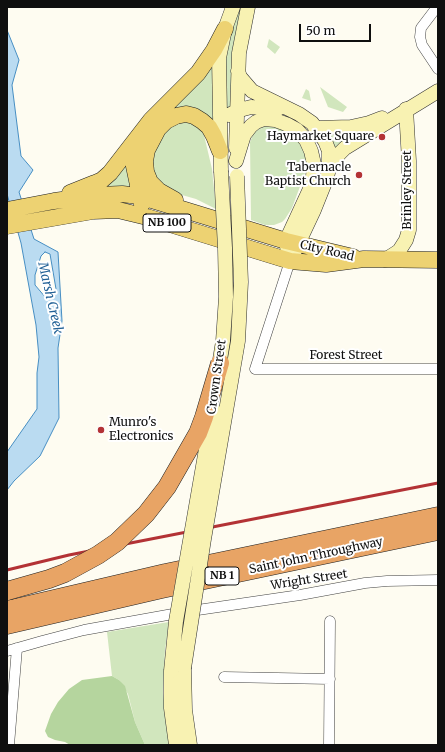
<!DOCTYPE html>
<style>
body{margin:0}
#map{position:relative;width:445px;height:752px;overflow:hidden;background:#fefcf1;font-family:Merriweather,serif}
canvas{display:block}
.frame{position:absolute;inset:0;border:8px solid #0f0f0f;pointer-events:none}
.scale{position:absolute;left:299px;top:24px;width:72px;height:18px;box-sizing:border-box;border:2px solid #0f0f0f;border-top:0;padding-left:5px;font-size:12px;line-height:14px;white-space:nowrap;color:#0f0f0f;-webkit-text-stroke:3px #fff;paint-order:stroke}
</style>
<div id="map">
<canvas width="445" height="752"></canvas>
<div class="frame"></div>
<div class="scale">50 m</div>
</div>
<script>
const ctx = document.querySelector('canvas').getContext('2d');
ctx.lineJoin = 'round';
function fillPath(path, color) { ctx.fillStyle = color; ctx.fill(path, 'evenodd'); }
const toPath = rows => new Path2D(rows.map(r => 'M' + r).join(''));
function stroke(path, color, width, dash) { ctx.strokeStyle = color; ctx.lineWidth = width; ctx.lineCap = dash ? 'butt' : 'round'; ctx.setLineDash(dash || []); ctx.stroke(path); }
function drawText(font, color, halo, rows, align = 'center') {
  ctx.font = font + ' Merriweather,serif'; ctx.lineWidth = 4; ctx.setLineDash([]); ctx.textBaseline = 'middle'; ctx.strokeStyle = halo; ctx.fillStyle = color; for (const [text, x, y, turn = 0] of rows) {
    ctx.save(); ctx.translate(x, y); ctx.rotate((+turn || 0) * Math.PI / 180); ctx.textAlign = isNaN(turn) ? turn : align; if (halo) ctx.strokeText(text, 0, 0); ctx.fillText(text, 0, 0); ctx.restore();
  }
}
fillPath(toPath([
 [238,9,240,11,233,47,230,106,227,110,224,81,225,63,229,37],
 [269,39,280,47,275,54,267,47],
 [210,64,213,67,213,120,172,110],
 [320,87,347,107,343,112,328,107],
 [306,89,309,91,311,101,302,98],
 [186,120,200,127,204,135,212,169,216,209,196,199,175,193,159,183,153,173,152,158,162,136,172,126],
 [366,125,335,153,328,133],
 [264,126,275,126,295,136,301,145,306,158,305,173,292,208,285,219,282,222,274,225,265,225,251,220,250,142,254,132],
 [127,159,131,187,106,186],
 [169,622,165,650,163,693,170,745,145,745,135,722,128,694,119,680,112,676,107,632]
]), '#d1e6bd');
fillPath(toPath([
 [112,676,119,680,125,686,135,722,145,745,70,745,65,742,55,740,48,737,45,731,51,714,58,702,69,689,82,680]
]), '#b5d59e');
const water = toPath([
 [7,30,19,60,12,85,21,156,33,170,19,192,34,239,58,252,62,321,58,348,59,418,40,456,14,481,7,490,7,452,37,409,37,373,39,357,36,325,21,243,7,194,7,30],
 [45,252,50,254,56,289,54,294,50,298,46,298,35,285,35,275,41,256,45,252]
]);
fillPath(water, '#badbf1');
stroke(water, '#478ec2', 1);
const street = toPath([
 [437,7,421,28,420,37,422,45,438,69],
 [290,261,255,369,438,369],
 [7,651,42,641,84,630,184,612,300,595,365,583,387,581,438,580],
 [224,677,330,679],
 [9,745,17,648],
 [329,745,330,621]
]);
const secondary = toPath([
 [238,71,240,77,252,91,299,114,312,123,325,141,329,151,329,169,326,180,314,210,290,261],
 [229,115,236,111,251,107,278,109],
 [315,128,351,127,369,123,382,118],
 [236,148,239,53,248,7],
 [236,161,244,135,251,126,256,122,264,119,275,120,286,124,297,130,306,140,311,151,314,164,313,176,310,189,286,241,288,252],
 [329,169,339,154,345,148,438,91],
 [221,171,219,58,225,29,233,7],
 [385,260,399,251,406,240,409,230,409,161,406,109],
 [184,668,185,710,190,745],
 [171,671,171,708,176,745]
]);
const primary = toPath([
 [139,139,136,147,134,166,142,204],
 [70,193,95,183,102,180,110,173,151,120,198,73,214,50,225,29],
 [175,200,159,191,150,182,146,172,145,161,147,150,158,129,166,121,176,116,186,114,194,116,202,121,209,127,214,136,220,151],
 [7,210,54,201,100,195,122,194,139,196,286,241,353,257],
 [7,226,93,211,118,210,147,217,290,261,326,264,364,259,438,260]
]);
const highway = toPath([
 [7,610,165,573,438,516],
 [7,625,162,589,438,531]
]);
stroke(street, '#424242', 11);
stroke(secondary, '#313131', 15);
stroke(primary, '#202020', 17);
stroke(highway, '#202020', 19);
stroke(street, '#fff', 10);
stroke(secondary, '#f8f2b2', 14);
stroke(primary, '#edd272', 16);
stroke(highway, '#e8a465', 18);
stroke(toPath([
 [7,570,69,555,438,483]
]), '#b33235', 3);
const secondaryBridge = toPath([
 [218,372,223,341,226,297,225,248,221,171],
 [184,668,204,539,238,341,241,282,237,176],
 [171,671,176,621,213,409]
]);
const highwayBridge = toPath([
 [7,591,49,579,65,573,98,555,117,542,146,514,167,487,198,433,204,417,220,363]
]);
stroke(secondaryBridge, '#313131', 15, []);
stroke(highwayBridge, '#202020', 19, []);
stroke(secondaryBridge, '#f8f2b2', 14);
stroke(highwayBridge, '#e8a465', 18);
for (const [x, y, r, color] of [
 [382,137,4,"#b33235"],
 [359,175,4,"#b33235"],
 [101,430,4,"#b33235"]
]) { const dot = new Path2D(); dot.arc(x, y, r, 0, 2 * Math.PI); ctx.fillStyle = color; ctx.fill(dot); stroke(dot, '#fff', 1.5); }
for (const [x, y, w] of [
 [167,223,48],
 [222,576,34]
]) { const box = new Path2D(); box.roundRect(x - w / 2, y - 9, w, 18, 3); ctx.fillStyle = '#fff'; ctx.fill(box); stroke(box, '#0f0f0f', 1); }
drawText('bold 11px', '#0f0f0f', null, [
 ["NB 100",167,223],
 ["NB 1",222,576]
]);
drawText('12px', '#0f0f0f', '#fff', [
 ["Haymarket Square",374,137],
 ["Tabernacle",351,168],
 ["Baptist Church",351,182],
 ["Munro's",109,423,"left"],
 ["Electronics",109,437,"left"]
], 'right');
drawText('12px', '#0f0f0f', '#fff', [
 ["Brinley Street",408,190,-90],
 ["City Road",327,251,13],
 ["Forest Street",346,356],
 ["Crown Street",217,377,-82],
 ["Saint John Throughway",316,556,-12],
 ["Wright Street",309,580,-9]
]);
drawText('italic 13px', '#226196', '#fff', [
 ["Marsh Creek",50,298,77]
]);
</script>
